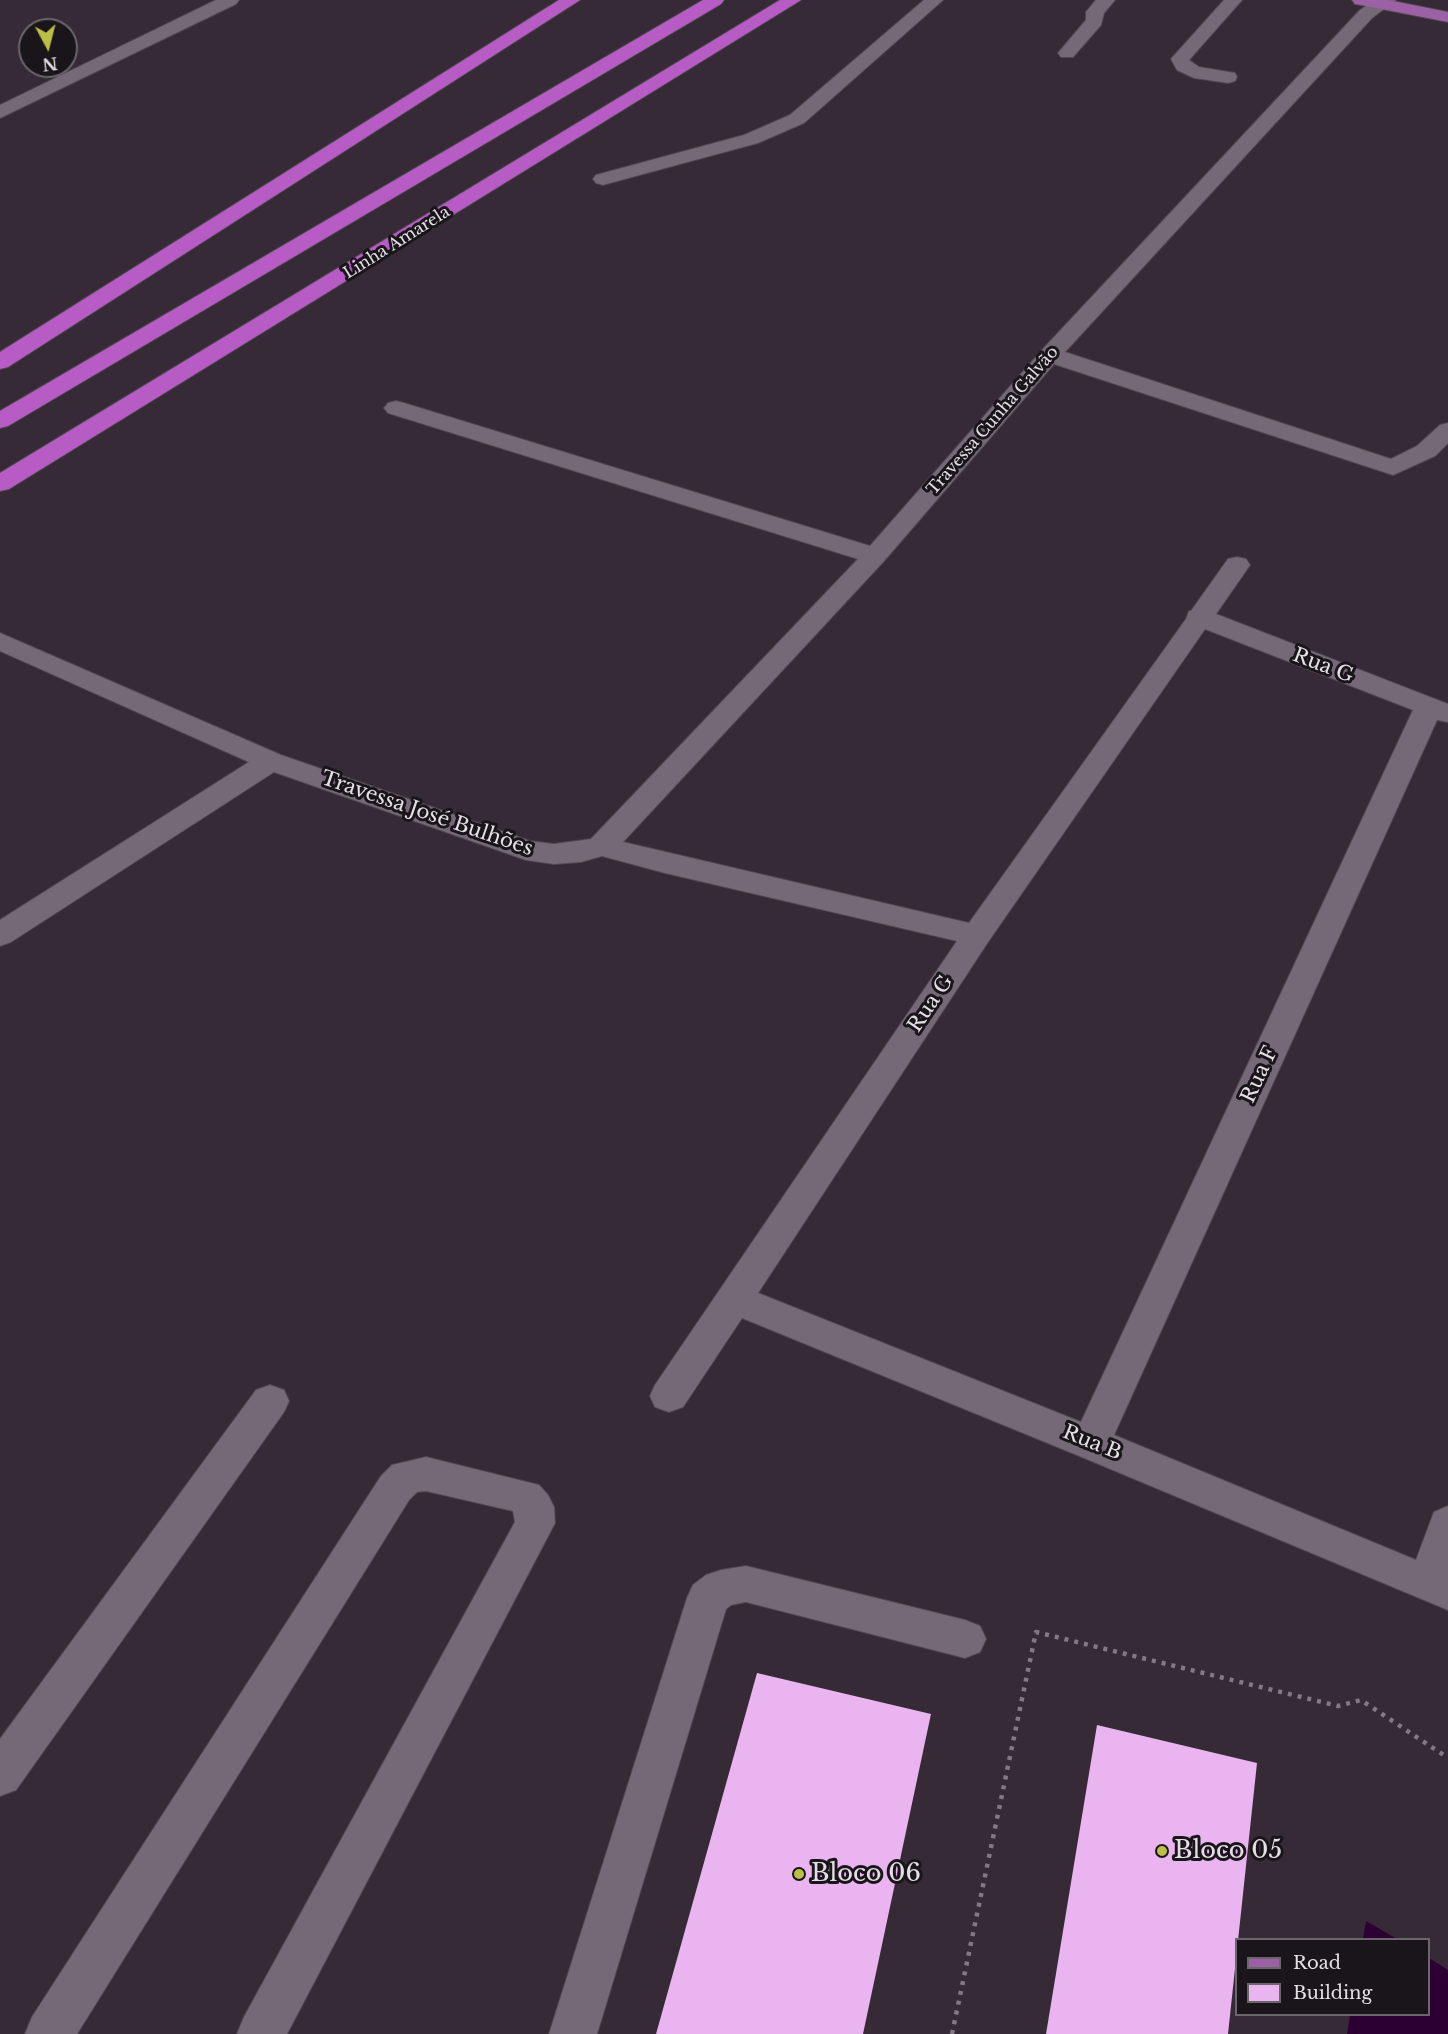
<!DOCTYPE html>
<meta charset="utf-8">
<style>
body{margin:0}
#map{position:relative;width:1448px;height:2034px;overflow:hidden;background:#352a36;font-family:"Libre Baskerville",serif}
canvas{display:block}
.legend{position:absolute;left:1235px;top:1938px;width:195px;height:78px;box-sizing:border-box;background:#19151a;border:2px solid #6b656c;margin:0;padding:8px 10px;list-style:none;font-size:18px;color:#e5dee6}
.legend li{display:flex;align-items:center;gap:12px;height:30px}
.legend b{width:30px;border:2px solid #6b656c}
.north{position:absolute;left:18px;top:18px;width:60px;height:60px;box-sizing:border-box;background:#19151a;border:2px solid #6b656c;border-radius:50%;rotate:173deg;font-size:16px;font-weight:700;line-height:24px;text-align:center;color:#e5dee6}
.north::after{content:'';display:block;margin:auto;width:21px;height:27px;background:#bac045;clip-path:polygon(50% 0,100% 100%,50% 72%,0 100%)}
</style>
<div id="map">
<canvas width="1448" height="2034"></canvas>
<ul class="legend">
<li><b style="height:8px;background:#9c61a5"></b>Road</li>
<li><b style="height:16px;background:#e9b4f0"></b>Building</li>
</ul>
<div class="north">N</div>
</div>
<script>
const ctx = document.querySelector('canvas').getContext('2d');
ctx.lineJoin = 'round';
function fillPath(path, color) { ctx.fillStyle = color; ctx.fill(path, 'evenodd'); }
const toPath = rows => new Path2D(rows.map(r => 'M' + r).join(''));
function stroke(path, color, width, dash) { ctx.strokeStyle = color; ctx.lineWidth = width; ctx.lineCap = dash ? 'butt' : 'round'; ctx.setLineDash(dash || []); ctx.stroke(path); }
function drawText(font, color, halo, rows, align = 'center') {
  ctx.font = font + ' "Libre Baskerville",serif'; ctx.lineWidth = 6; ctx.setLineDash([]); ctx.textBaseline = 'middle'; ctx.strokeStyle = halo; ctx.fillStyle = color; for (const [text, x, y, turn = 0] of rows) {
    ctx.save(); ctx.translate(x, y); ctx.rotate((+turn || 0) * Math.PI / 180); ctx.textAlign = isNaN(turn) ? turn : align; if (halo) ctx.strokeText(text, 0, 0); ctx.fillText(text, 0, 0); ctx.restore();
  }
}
fillPath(toPath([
 [1366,1921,1397,1939,1363,1939],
 [1429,1958,1448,1970,1448,2034,1347,2034,1350,2015,1428,2014]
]), '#2c0033');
fillPath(toPath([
 [757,1673,931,1714,863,2034,656,2034],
 [1097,1725,1257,1763,1228,2034,1046,2034]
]), '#e9b4f0');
const minor = toPath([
 [216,0,239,0,236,4,0,118,0,105,216,0],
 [924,0,943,0,804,123,758,143,610,183,603,185,596,183,593,179,596,175,744,135,790,115,924,0],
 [1096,0,1115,0,1104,13,1101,25,1073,57,1061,57,1058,53,1086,20,1086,12,1096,0],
 [1224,0,1242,0,1189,60,1199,67,1235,73,1237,77,1235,81,1228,83,1194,78,1177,70,1171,59,1224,0],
 [1375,0,1396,0,1372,18,1065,352,1391,459,1417,446,1440,425,1448,423,1448,443,1435,456,1393,475,1054,364,884,561,623,842,969,923,1186,619,1189,611,1191,611,1228,559,1237,557,1246,559,1250,565,1216,614,1448,704,1448,722,1437,720,1114,1435,1416,1560,1434,1512,1448,1506,1448,1610,1077,1455,742,1318,683,1407,669,1412,655,1407,650,1396,655,1385,957,941,665,873,602,856,581,862,554,864,526,860,274,772,11,942,0,946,0,920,249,762,0,651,0,633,281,755,530,841,554,844,591,839,858,559,388,413,384,408,388,403,396,401,404,403,870,546,1042,350,1360,10,1375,0],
 [1205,629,1413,710,1081,1422,758,1293,988,942,1205,629],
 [270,1385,284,1390,289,1401,284,1412,16,1790,0,1796,0,1739,256,1390,270,1385],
 [426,1457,539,1485,548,1495,554,1507,555,1523,287,2034,237,2034,244,2017,515,1522,513,1511,426,1491,417,1492,409,1500,77,2034,25,2034,32,2017,381,1476,392,1465,426,1457],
 [746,1566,965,1620,980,1626,986,1639,980,1652,965,1658,746,1602,731,1605,726,1609,597,2034,549,2034,687,1598,693,1585,706,1575,721,1570,746,1566]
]);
const major = toPath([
 [1352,0,1388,0,1448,12,1448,22,1361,5,1355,4,1352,0]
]);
const highway = toPath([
 [559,0,580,0,8,367,0,369,0,352,559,0],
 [703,0,724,0,721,4,8,426,0,428,0,411,703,0],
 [780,0,801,0,9,489,0,491,0,473,780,0]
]);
stroke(minor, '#504752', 2);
stroke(major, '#504752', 2);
stroke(highway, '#504752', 2);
stroke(toPath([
 [952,2034,1036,1632,1338,1706,1361,1700,1448,1758]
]), '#827983', 4.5, [4, 6]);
fillPath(minor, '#756977');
fillPath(major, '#9c61a5');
fillPath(highway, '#b65cc4');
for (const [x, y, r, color] of [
 [1162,1851,6,"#bac045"],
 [799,1874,6,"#bac045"]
]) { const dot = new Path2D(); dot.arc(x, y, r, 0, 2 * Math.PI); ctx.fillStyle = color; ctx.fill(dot); stroke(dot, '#19151a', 2); }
drawText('16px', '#e5dee6', '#19151a', [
 ["Linha Amarela",397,243,-32],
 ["Travessa Cunha Galvão",993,421,-49]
]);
drawText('20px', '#e5dee6', '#19151a', [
 ["Rua G",1323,666,21],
 ["Travessa José Bulhões",427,814,19],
 ["Rua G",931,1004,-56],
 ["Rua F",1260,1075,-65],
 ["Rua B",1092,1443,22]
]);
drawText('24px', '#e5dee6', '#19151a', [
 ["Bloco 05",1174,1851],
 ["Bloco 06",811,1874]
], 'left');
</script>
